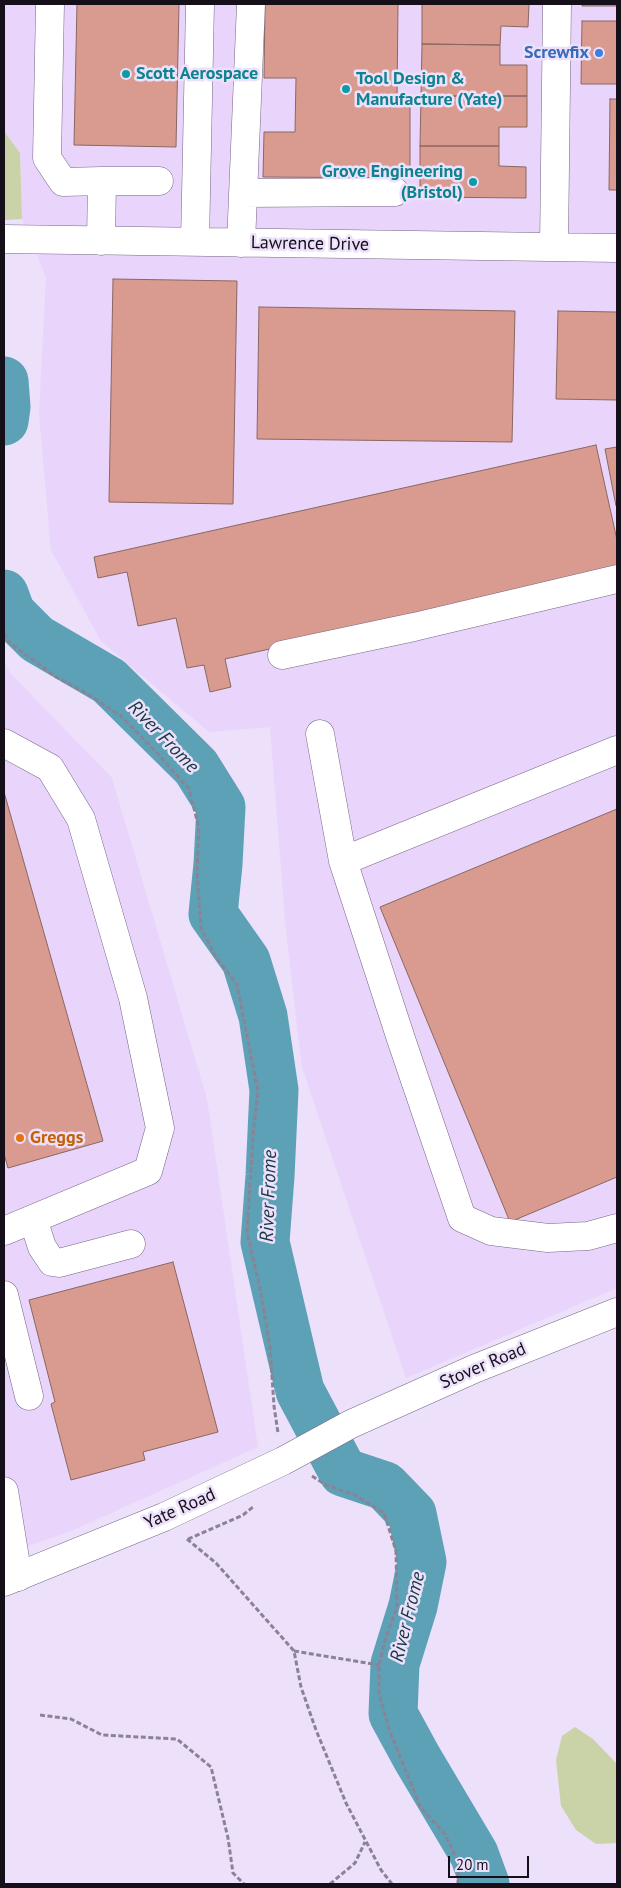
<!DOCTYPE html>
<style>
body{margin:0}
#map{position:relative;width:621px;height:1888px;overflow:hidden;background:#ede0fa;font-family:"PT Sans",sans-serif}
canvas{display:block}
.frame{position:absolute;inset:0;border:5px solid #150f1a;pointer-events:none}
.scale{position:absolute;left:448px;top:1856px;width:81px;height:22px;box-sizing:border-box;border:2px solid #150f1a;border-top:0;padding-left:6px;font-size:15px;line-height:18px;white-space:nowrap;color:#150f1a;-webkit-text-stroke:4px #ede0fa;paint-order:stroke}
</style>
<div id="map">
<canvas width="621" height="1888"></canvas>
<div class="frame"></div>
<div class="scale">20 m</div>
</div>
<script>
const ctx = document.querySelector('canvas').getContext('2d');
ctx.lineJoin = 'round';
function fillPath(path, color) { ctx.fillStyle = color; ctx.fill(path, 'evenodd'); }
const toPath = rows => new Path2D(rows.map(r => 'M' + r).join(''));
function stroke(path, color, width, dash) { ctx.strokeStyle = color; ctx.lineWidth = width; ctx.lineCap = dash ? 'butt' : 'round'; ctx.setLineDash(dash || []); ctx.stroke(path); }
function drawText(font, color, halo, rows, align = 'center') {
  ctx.font = font + ' "PT Sans",sans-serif'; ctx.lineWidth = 5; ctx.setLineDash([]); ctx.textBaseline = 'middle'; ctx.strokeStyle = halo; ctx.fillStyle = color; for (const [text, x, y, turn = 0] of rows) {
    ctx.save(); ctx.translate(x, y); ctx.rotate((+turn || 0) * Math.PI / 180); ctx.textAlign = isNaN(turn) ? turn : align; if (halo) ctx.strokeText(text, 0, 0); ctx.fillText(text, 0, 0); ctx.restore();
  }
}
fillPath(toPath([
 [4,4,617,4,617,1288,406,1378,302,1067,286,932,270,727,209,732,101,641,51,550,39,414,46,277,22,219,20,153,4,131],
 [4,662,12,675,112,778,207,1099,258,1447,69,1532,4,1554]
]), '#e9d4fc');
fillPath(toPath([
 [4,131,20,153,22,219,4,220],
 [575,1727,593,1739,617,1764,617,1843,596,1844,576,1830,561,1806,556,1760,562,1736]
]), '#cad3a7');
stroke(toPath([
 [4,381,6,407,4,421],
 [4,594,11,613,37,639,109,681,196,767,221,807,218,864,213,914,246,961,263,1016,274,1090,270,1176,265,1242,300,1391,343,1472,385,1486,412,1514,422,1562,413,1606,395,1664,393,1714,417,1758,474,1854,485,1884]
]), '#5da1b7', 49);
const building = toPath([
 [77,4,179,4,176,147,74,145,77,4],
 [265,4,398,4,397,101,410,101,410,178,263,177,264,132,295,132,296,78,264,78,265,4],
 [422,4,529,4,528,27,501,26,500,45,422,44,422,4],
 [582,4,617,4,617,6,582,6,582,4],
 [582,21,617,21,617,84,581,84,582,21],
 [422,44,500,45,500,65,527,65,527,96,421,96,422,44],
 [421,96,527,96,527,127,499,127,499,146,420,146,421,96],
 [610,99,617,99,617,190,609,190,610,99],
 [420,146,499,146,499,166,526,167,526,198,420,197,420,146],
 [113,279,237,281,233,504,109,502,113,279],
 [259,307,515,311,512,442,257,439,259,307],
 [558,311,617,312,617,400,556,399,558,311],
 [596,445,617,540,617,571,225,659,231,687,210,692,204,665,187,668,176,618,138,626,127,572,98,578,94,557,596,445],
 [617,447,617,506,616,506,605,449,617,447],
 [4,792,103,1141,8,1168,4,1154,4,792],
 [617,809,617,1177,510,1222,380,907,617,809],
 [173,1262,218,1432,143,1452,145,1460,71,1480,51,1404,55,1402,29,1300,173,1262]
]);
fillPath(building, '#d99b90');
stroke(building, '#8b6761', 1);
const minor = toPath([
 [50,4,47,158,63,182,102,181],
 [243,193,395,192],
 [4,239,617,248],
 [101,241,102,181,159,181],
 [195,242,200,4],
 [241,243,251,4],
 [554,247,557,4],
 [282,655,414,627,617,579],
 [320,734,343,861,401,1039,462,1218,491,1231,548,1238,588,1236,617,1228],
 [4,743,50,768,81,819,133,998,160,1128,148,1171,4,1231],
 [343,861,617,750],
 [33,1219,42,1247,52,1262,59,1263,131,1244],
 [4,1295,29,1396],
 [4,1491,18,1577]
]);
const major = toPath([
 [4,1582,164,1517,283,1461,351,1424,474,1369,617,1312]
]);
stroke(minor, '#766784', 29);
stroke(major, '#766784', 29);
stroke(toPath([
 [4,633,10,643,56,677,86,693,121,716,160,756,189,789,199,828,197,873,201,928,216,957,237,985,258,1091,253,1136,247,1232,260,1288,270,1347,274,1406,278,1433],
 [312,1476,326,1485,355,1495,384,1513,396,1551,397,1607,385,1640,379,1665,379,1694,390,1732,421,1808,445,1834,458,1862,458,1884],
 [187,1539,216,1563,294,1651,301,1687,316,1730,346,1803,381,1870,392,1884],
 [188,1539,243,1515,253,1507],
 [294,1651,379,1665],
 [40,1715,71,1719,102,1735,177,1739,211,1767,228,1838,233,1873,244,1884],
 [330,1884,355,1863,365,1842]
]), '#8c8295', 3, [5, 2.5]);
stroke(minor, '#fff', 28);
stroke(major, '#fff', 28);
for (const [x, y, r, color] of [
 [599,53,5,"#3f7fe0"],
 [126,74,5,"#0f9aa8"],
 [346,89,5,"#0f9aa8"],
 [473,182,5,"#0f9aa8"],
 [20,1138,5,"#e8710a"]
]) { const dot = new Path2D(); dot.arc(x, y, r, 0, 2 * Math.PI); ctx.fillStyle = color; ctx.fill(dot); stroke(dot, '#ede0fa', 2); }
drawText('bold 18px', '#366cbe', '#ede0fa', [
 ["Screwfix",589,53]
], 'right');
drawText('bold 18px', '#0d838f', '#ede0fa', [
 ["Scott Aerospace",136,74],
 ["Tool Design &",356,79],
 ["Manufacture (Yate)",356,100],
 ["Grove Engineering",463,172,"right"],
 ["(Bristol)",463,193,"right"]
], 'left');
drawText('18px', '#150f1a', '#ede0fa', [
 ["Lawrence Drive",310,244,1],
 ["Stover Road",483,1366,-23],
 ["Yate Road",180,1509,-24]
]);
drawText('bold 18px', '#c56008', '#ede0fa', [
 ["Greggs",30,1138]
], 'left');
drawText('italic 19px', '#173943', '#ede0fa', [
 ["River Frome",163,737,46],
 ["River Frome",269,1196,-88],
 ["River Frome",408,1617,-76]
]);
</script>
